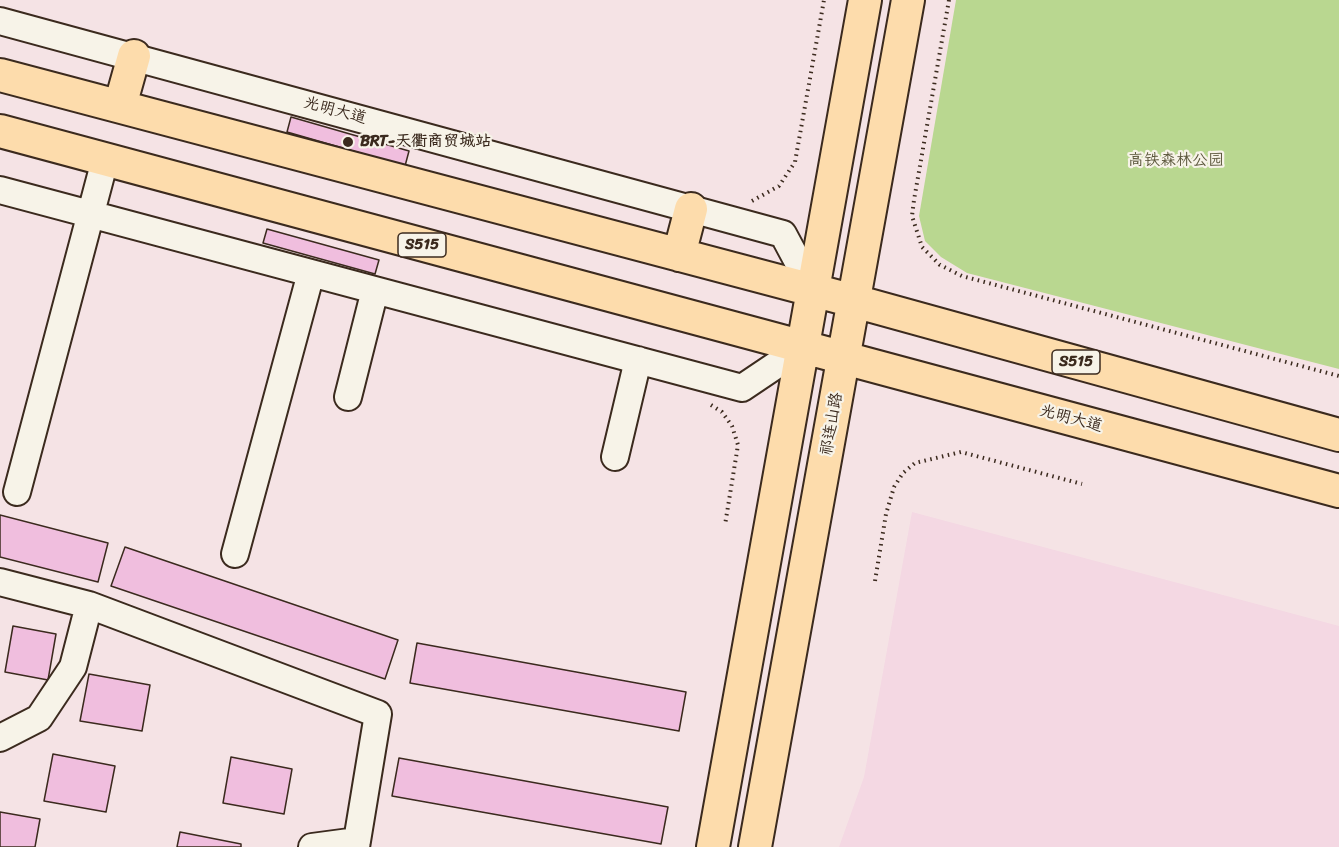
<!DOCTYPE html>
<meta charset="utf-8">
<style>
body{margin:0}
canvas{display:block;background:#f5e3e5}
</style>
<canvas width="1339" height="847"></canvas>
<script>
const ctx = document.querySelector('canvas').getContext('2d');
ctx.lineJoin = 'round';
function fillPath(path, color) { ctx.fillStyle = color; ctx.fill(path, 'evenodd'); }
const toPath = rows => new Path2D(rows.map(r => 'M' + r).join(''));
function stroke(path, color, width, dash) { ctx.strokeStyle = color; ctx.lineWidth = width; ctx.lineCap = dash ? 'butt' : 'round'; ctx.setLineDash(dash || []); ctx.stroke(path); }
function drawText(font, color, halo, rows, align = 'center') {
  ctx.font = font + ' Sriracha,"LXGW WenKai TC",sans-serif'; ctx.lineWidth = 4.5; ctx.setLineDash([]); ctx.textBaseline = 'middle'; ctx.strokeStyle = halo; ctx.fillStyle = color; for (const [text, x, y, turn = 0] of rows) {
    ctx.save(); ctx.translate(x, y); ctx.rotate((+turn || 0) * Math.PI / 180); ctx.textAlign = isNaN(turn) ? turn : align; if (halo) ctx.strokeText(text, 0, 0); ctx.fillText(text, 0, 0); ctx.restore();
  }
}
fillPath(toPath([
 [912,512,1339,626,1339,847,839,847,864,777]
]), '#f4d8e3');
fillPath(toPath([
 [956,0,1339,0,1339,369,967,273,941,257,925,241,919,216]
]), '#b9d790');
const building = toPath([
 [291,117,409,151,405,166,287,132,291,117],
 [267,229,379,260,375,274,263,243,267,229],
 [0,515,108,543,98,582,0,557,0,515],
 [125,547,398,640,385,679,111,586,125,547],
 [13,626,56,634,48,680,5,672,13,626],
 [417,643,686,692,679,731,410,683,417,643],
 [89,674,150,685,142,731,80,721,89,674],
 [53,754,115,766,106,812,44,801,53,754],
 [231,757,292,769,284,814,223,803,231,757],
 [399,758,668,807,661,844,392,796,399,758],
 [0,812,40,819,35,847,0,847,0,812],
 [180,832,241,844,241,847,177,847,180,832]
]);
fillPath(building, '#f0bede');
stroke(building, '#3b2a1e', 1.5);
const minor = toPath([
 [0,21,783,234,813,290],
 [0,190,742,388,803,347],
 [348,397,375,290],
 [615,457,638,360],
 [17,492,105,160],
 [235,554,311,273],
 [0,582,89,605,378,714,356,847],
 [0,738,39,718,73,667,89,605],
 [312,847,357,841]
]);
const major = toPath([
 [0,75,854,301,1339,435],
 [120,106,134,56],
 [0,131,1339,491],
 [679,255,691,209],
 [713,847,865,0],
 [755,847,908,0]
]);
stroke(minor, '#3b2a1e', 30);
stroke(major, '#3b2a1e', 36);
stroke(toPath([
 [949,0,914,200,912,216,922,247,940,265,962,276,1339,376],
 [752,201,779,186,795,162,824,0],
 [711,405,722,412,732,426,738,445,725,525],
 [875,581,886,514,894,487,903,473,915,463,961,452,1082,484]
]), '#3b2a1e', 4, [1.5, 4.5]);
stroke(minor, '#f7f3e8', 26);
stroke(major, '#fddcac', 32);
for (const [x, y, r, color] of [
 [348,142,6,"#3b2a1e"]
]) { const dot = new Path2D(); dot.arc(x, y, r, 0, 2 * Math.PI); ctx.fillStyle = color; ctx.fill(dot); stroke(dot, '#f7f3e8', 2); }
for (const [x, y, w] of [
 [422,245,48],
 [1076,362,48]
]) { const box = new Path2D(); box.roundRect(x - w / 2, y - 12, w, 24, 4.5); ctx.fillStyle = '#f7f3e8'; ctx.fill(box); stroke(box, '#3b2a1e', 1.5); }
drawText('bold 15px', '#3b2a1e', null, [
 ["S515",422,245],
 ["S515",1076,362]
]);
drawText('16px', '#3b2a1e', '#f7f3e8', [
 ["光明大道",335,111,15],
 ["光明大道",1071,419,15],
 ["祁连山路",832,424,-80]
]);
drawText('bold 16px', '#3b2a1e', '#f7f3e8', [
 ["BRT-天衢商贸城站",360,142]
], 'left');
drawText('16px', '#5a553a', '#f7f3e8', [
 ["高铁森林公园",1176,161]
]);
</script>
